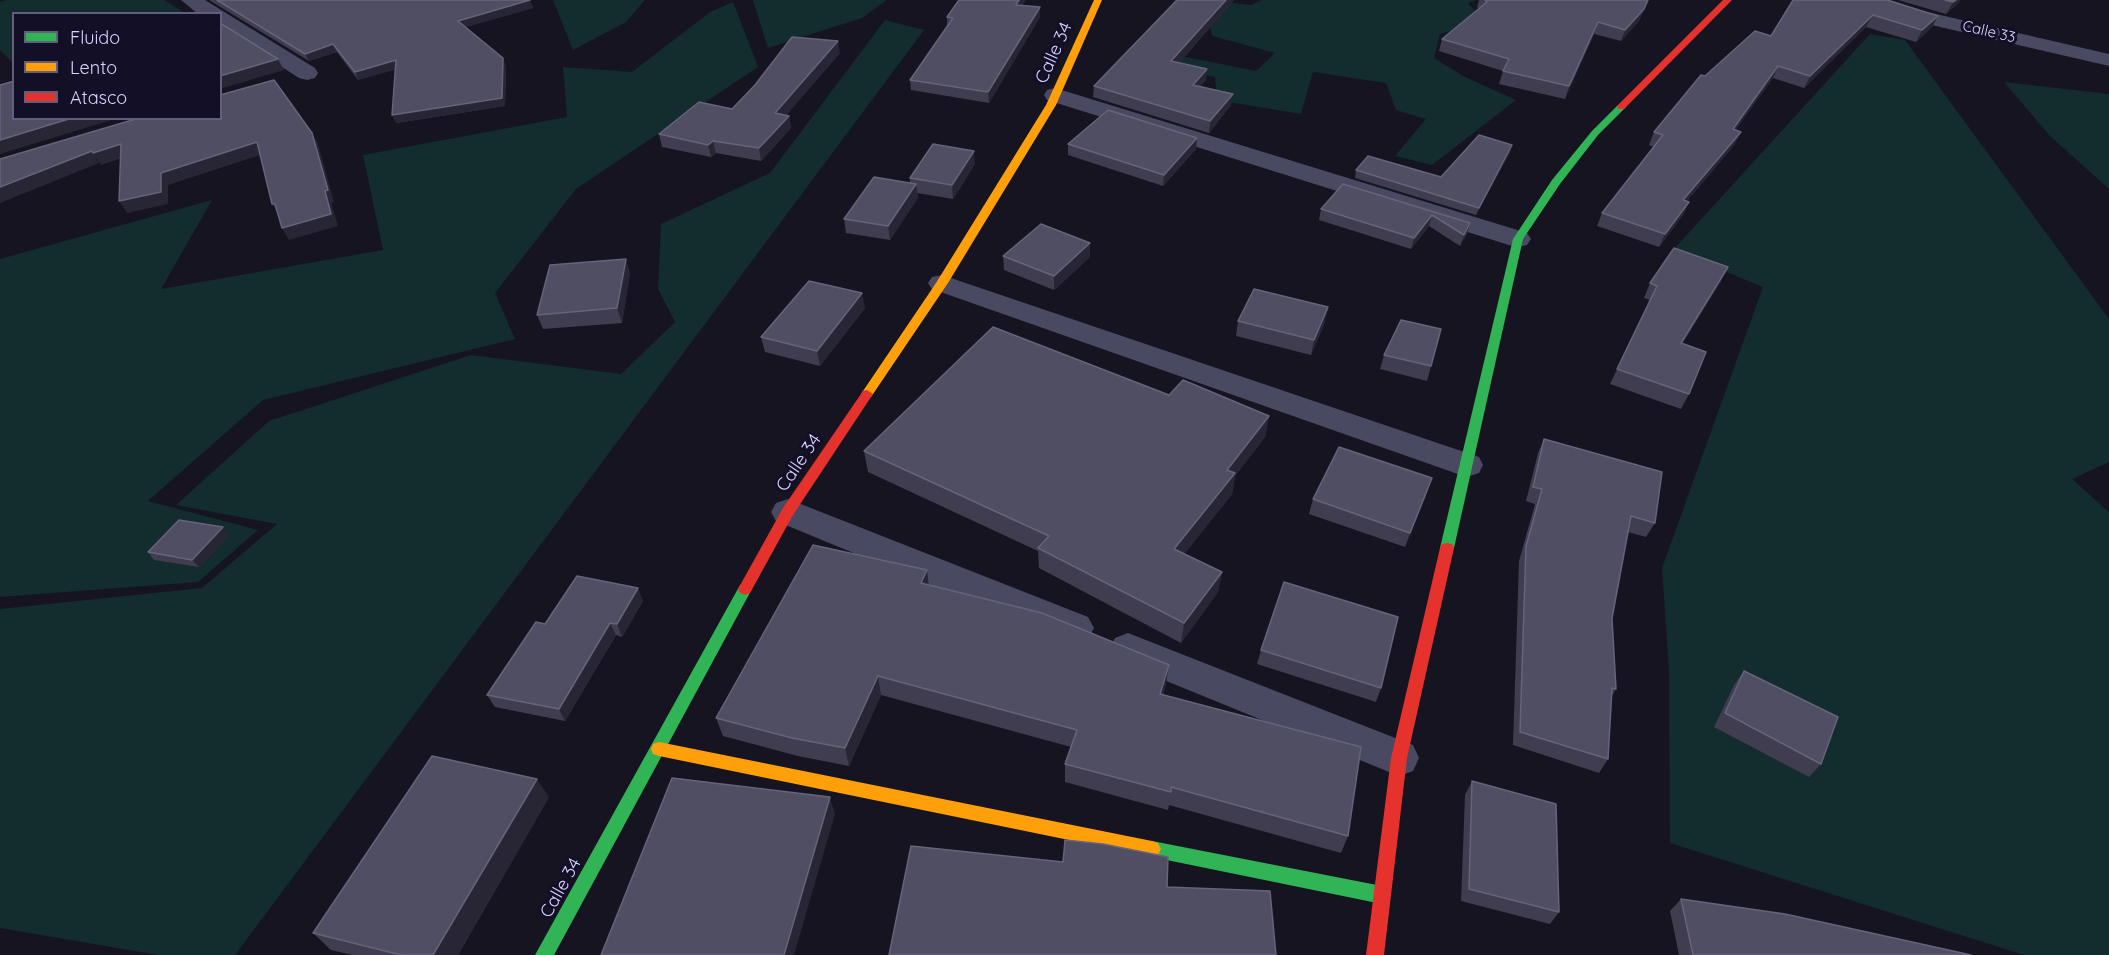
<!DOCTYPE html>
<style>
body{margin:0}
#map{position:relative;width:2109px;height:955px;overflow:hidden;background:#161421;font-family:Quicksand,sans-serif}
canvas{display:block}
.legend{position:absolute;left:12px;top:12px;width:210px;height:108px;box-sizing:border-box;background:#130f26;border:2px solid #625e7d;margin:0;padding:8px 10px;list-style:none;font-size:18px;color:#d9d4ff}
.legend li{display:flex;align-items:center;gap:12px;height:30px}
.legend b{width:30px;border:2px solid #625e7d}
</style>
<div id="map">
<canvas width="2109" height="955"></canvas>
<ul class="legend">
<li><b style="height:8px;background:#30b455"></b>Fluido</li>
<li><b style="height:8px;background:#ff9f0a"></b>Lento</li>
<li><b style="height:8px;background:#e5322d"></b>Atasco</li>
</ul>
</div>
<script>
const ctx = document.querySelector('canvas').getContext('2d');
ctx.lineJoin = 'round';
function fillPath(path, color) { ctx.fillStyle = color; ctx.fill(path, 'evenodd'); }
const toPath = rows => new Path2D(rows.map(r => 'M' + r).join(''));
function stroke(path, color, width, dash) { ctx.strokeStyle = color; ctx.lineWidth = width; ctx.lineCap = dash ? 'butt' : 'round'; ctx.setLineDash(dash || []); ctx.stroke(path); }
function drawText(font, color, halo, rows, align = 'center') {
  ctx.font = font + ' Quicksand,sans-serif'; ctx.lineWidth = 6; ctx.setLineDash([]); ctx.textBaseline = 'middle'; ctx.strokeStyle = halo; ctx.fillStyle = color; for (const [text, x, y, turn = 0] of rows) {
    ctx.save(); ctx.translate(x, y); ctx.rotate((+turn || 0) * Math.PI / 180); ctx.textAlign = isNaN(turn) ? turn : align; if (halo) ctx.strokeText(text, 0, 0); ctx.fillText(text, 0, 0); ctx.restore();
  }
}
fillPath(toPath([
 [6,0,164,0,185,13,14,14,13,63,0,50,0,2],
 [553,0,645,0,626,22,573,50],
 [753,0,887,0,862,18,768,48],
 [1205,0,1251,5,1262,0,1477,0,1468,3,1488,26,1470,26,1440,34,1434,58,1463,76,1516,100,1432,165,1395,156,1426,119,1396,110,1386,83,1313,72,1301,114,1217,100,1215,77,1167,68,1176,55,1256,71,1275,53,1212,36],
 [733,2,758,67,576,189,495,293,515,339,263,400,148,501,258,530,198,582,0,597,0,259,212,200,161,289,383,250,363,155,567,117,563,67,632,72,710,12],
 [885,20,924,30,235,955,158,955,0,928,0,609,202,588,277,524,176,505,269,421,471,355,621,374,675,322,658,289,661,224,770,173],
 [1870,34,1905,40,2109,319,2109,462,2072,479,2109,512,2109,955,2024,955,1670,843,1669,671,1662,568,1763,287,1673,250],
 [2004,82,2109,94,2109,189,2050,136]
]), '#132c2d');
fillPath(toPath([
 [181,0,205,0,315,68,318,73,315,78,307,80,299,78,220,27,220,14,198,14,181,0],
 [1861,0,1890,0,1923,11,2109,54,2109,66,1910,20,1864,4,1861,0],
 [1055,88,1527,233,1531,239,1527,245,1518,247,1509,245,1047,100,1044,95,1047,90,1055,88],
 [942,275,1479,457,1483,465,1479,473,1467,477,1455,473,932,289,928,283,932,277,942,275],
 [788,499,1088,617,1094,628,1088,639,1075,643,1062,639,776,521,771,512,776,503,788,499],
 [1128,633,1413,745,1419,758,1413,771,1399,776,1115,660,1109,649,1115,638,1128,633]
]), '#4a4962');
fillPath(toPath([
 [1618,105,1626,107,1598,135,1560,184,1523,239,1454,548,1452,552,1442,552,1440,548,1513,239,1552,180,1592,131,1618,105],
 [745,583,750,585,752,589,554,955,535,955,740,585,745,583],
 [1152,841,1382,886,1388,889,1391,895,1388,901,1382,904,1152,857,1146,855,1143,849,1146,843,1152,841]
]), '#30b455');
fillPath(toPath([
 [1094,0,1102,0,1056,105,948,283,871,397,863,397,861,394,863,391,936,283,1046,105,1094,0],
 [659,742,1152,841,1158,843,1161,849,1158,855,1152,857,659,756,653,754,651,749,653,744,659,742]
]), '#ff9f0a');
fillPath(toPath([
 [1723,0,1732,0,1624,109,1618,109,1618,105,1723,0],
 [867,390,873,394,793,515,750,593,745,595,740,593,738,589,783,508,863,391,867,390],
 [1447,543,1452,544,1454,548,1407,758,1384,955,1366,955,1391,758,1440,548,1442,544,1447,543]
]), '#e5322d');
fillPath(toPath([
 [209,0,530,0,533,8,465,27,506,66,505,106,396,123,396,69,358,80,337,52,309,61],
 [1234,0,1179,63,1206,80,1200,86,1231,105,1209,133,1093,97,1094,86],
 [1479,0,1648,0,1639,21,1621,41,1594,34,1565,99,1499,84,1503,71,1439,51,1442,39,1479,9,1477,7],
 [1793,0,1938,16,1932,27,1916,42,1866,27,1804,88,1773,78,1735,130,1735,144,1687,201,1689,202,1683,215,1659,247,1597,226,1602,213,1654,147,1649,145,1654,132,1705,76,1771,36],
 [1898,0,1960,0,1958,3,1946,14],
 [1023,5,1040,7,1040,17,989,103,911,90,910,80,947,26,947,17],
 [840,53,786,115,789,116,791,128,761,161,716,153,711,157,662,147,659,134,732,109],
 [1197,138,1196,149,1163,186,1068,155,1068,144],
 [1510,152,1476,215,1355,178,1356,170,1441,177],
 [975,164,953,199,917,193,918,198,890,240,846,233,844,219,910,183,910,178],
 [1343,184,1470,223,1467,234,1460,246,1429,226,1411,249,1319,220,1321,209],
 [1003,256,1090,257,1054,290,1004,270],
 [630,273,622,323,543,329,537,315],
 [1721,281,1682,344,1689,394,1681,409,1610,384,1650,300,1644,298,1650,283],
 [865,308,820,366,765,352,761,337],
 [1238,321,1325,322,1311,355,1236,336],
 [1384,355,1431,366,1427,381,1380,369],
 [1169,395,1269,416,1265,437,1235,476,1232,494,1184,554,1222,572,1218,592,1181,643,1039,568,1038,551,868,472,864,451],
 [1544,439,1655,523,1646,537,1628,532,1612,618,1616,689,1612,696,1608,759,1599,773,1513,745,1519,561,1535,504,1526,501,1538,453],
 [1427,493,1405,547,1309,514,1313,499],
 [229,535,199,567,154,560,148,552],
 [927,570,929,585,1166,684,1163,695,1348,836,1341,853,1169,805,1168,810,1065,782,1065,764,1071,747,881,695,849,766,798,756,723,736,716,718],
 [643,601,622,637,616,635,565,721,495,707,487,695,545,624],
 [1261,650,1381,688,1376,702,1257,664],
 [1744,671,1821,764,1809,777,1714,727,1734,685],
 [1472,781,1559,912,1550,924,1461,901,1465,795],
 [549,797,458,955,353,955,331,950,313,933],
 [1681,899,1971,955,1679,955,1670,911]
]), '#403d50');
fillPath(toPath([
 [530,0,533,8,460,29,458,21],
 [1019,0,1026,0,1017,15,1016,5],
 [1226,0,1234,0,1170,73,1171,61],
 [1648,0,1639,21,1621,41,1625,30],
 [1956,0,1960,0,1958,3,1946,14,1953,2],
 [1040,7,1040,17,989,103,988,92],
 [1873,15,1866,27,1804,88,1810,76],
 [1938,16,1932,27,1916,42,1922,30],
 [1598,22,1594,34,1565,99,1569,86],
 [838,41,840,53,777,126,775,113],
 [333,44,337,52,309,61,305,54],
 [503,58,506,66,505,106,396,123,392,115],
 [278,59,284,70,220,89,220,76],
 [396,60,400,68,358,80,355,72],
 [1778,66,1773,78,1727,142,1733,129],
 [1207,69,1206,80,1192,96,1193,85],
 [1233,94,1231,105,1209,133,1210,121],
 [789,116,791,128,761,161,759,148],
 [72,118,118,118,0,154,0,140],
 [1741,132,1735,144,1677,213,1683,200],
 [312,133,318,144,334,202,331,203,338,226,289,240,282,228],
 [1197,138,1196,149,1163,186,1164,175],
 [713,141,716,153,711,157,708,145],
 [257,142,263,154,168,185,168,204,127,213,119,201,161,173],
 [121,144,128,156,101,165,93,153],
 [1512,145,1510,152,1476,215,1479,208],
 [92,151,99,163,0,203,0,187],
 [974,151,975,164,953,199,952,185],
 [916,184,918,198,890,240,888,226],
 [1689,202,1683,215,1659,247,1665,234],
 [272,204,275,204,279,216],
 [1432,215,1429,226,1411,249,1414,238],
 [1470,223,1467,234,1460,246,1464,235],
 [1090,243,1090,257,1054,290,1054,276],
 [626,259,630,273,622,323,617,308],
 [1728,267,1721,281,1673,358,1681,343],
 [862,293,865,308,820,366,817,351],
 [1328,307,1325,322,1311,355,1314,340],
 [1269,416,1265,437,1235,476,1232,494,1172,569,1174,549,1227,470],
 [1432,478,1427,493,1405,547,1410,533],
 [223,527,229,535,199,567,192,560],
 [927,570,929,589,921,583],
 [1222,572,1218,592,1181,643,1184,623],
 [638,588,643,601,622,637,617,624],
 [610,623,616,635,565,721,559,709],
 [1169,665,1166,684,1158,713,1160,694],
 [878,676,881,695,849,766,845,748],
 [537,779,549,797,458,955,433,955],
 [830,797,835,814,794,955,784,955]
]), '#282635');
const building = toPath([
 [217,0,530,0,458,21,503,58,502,98,392,115,396,60,355,72,333,44,305,54,217,0],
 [959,0,1019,0,1016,5,1040,7,988,92,910,80,953,18,947,17,959,0],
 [1177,0,1226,0,1171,61,1207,69,1193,85,1233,94,1210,121,1094,86,1177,0],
 [1485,0,1648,0,1644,9,1625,30,1598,22,1569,86,1503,71,1509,59,1442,39,1487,2,1485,0],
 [1793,0,1887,0,1938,16,1922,30,1873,15,1810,76,1778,66,1733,129,1741,132,1683,200,1689,202,1665,234,1602,213,1663,135,1654,132,1701,75,1705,76,1755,31,1771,36,1793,0],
 [1945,0,1956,0,1953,2,1945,0],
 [220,23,278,59,220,76,220,23],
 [792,37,838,41,775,113,789,116,759,148,713,141,708,145,659,134,699,102,732,109,755,85,792,37],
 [274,80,312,133,328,190,325,191,331,214,282,228,275,204,272,204,257,142,161,173,161,192,119,201,121,144,93,153,92,151,0,187,0,159,139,118,220,118,220,95,274,80],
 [14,81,14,118,72,118,0,140,0,85,14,81],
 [1108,110,1197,138,1164,175,1068,144,1108,110],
 [1479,135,1512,145,1479,208,1356,170,1368,156,1441,177,1479,135],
 [933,144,974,151,952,185,910,178,933,144],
 [874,177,916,184,888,226,844,219,874,177],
 [1343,184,1470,223,1464,235,1432,215,1414,238,1321,209,1343,184],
 [1041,224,1090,243,1054,276,1003,256,1041,224],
 [1674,248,1728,267,1681,343,1706,352,1689,394,1617,369,1657,286,1650,283,1674,248],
 [626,259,617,308,537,315,550,265,626,259],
 [809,281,862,293,817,351,761,337,809,281],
 [1254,289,1328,307,1314,340,1238,321,1254,289],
 [1401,320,1441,329,1431,366,1384,355,1401,320],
 [993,327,1169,395,1183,380,1269,416,1227,470,1235,473,1174,549,1222,572,1184,623,1038,548,1049,536,864,451,993,327],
 [1544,439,1662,472,1655,523,1631,516,1612,618,1616,689,1612,688,1608,759,1520,732,1526,546,1542,489,1533,487,1544,439],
 [1339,447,1432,478,1410,533,1313,499,1339,447],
 [179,520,223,527,192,560,148,552,179,520],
 [813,545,927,570,921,583,1042,613,1169,665,1160,694,1361,747,1348,836,1171,787,1171,792,1065,764,1077,730,878,676,845,748,792,738,716,718,813,545],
 [577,576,638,588,617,624,610,623,559,709,487,695,536,622,545,624,577,576],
 [1284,582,1398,617,1381,688,1261,650,1284,582],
 [1744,671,1838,717,1821,764,1725,713,1744,671],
 [432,756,537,779,433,955,401,955,313,933,432,756],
 [672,778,830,797,784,955,601,955,672,778],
 [1472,781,1556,804,1559,912,1469,889,1472,781],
 [1065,840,1103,844,1168,857,1167,887,1270,891,1276,955,889,955,911,846,1063,862,1065,840],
 [1681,899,1785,914,1971,955,1693,955,1681,899]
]);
fillPath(building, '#504e63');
stroke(building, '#66637b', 1.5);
drawText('15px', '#d9d4ff', '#130f26', [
 ["Calle 33",1989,32,13]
]);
drawText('18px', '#d9d4ff', '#130f26', [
 ["Calle 34",1054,53,-66],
 ["Calle 34",799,463,-56],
 ["Calle 34",561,888,-61]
]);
</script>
